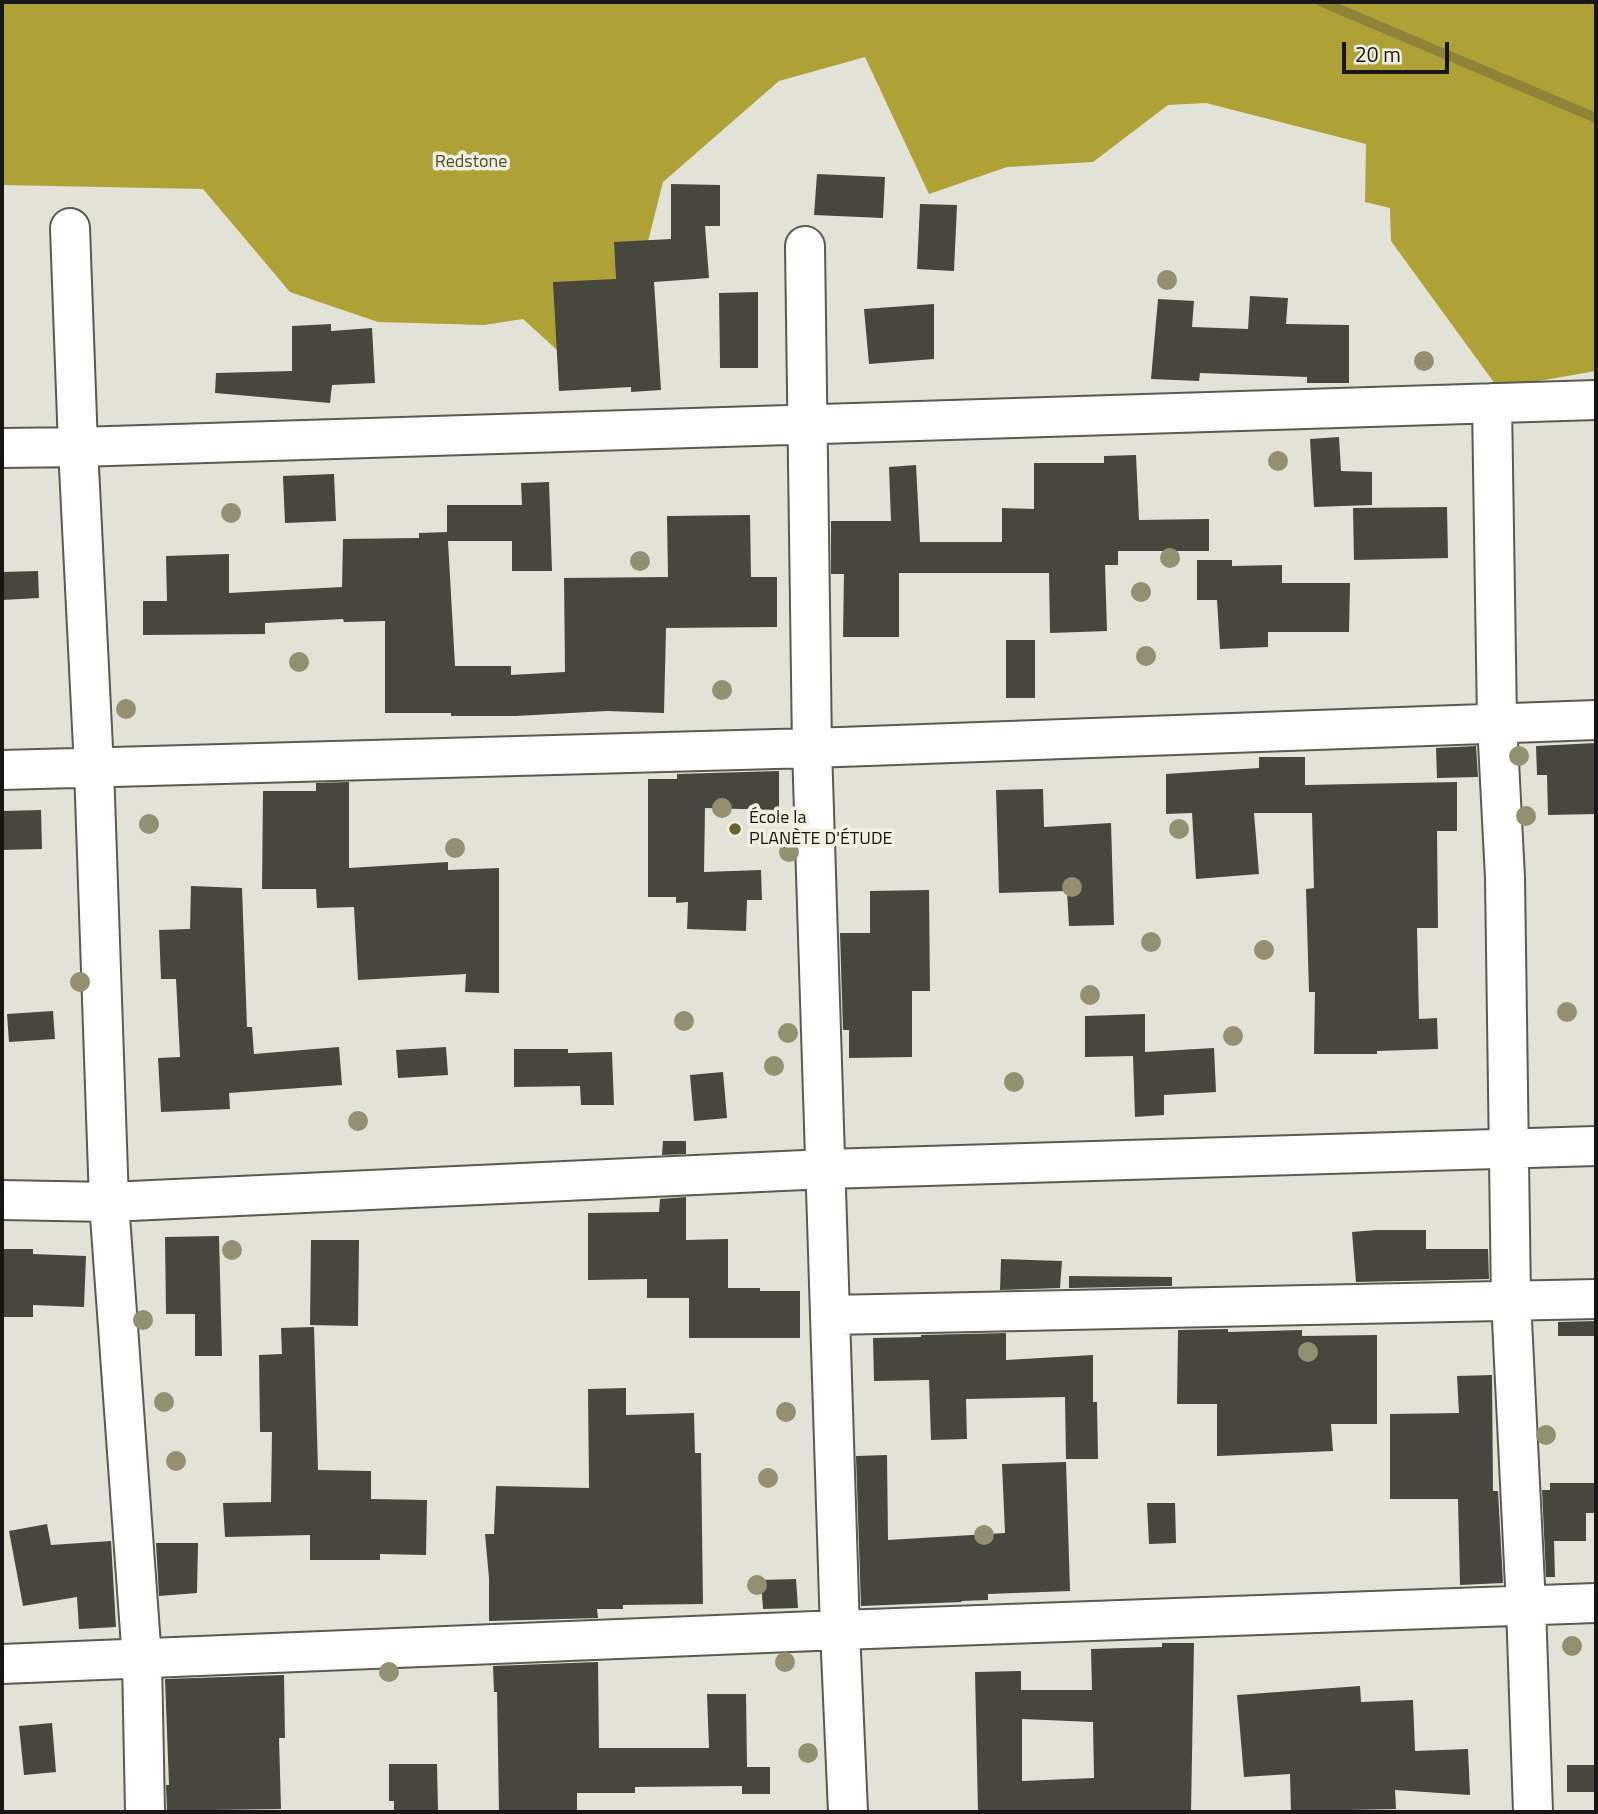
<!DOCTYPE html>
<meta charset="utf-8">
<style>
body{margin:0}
#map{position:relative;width:1598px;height:1814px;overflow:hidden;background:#e3e2d6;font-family:"Titillium Web",sans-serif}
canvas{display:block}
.frame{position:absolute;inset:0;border:4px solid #171612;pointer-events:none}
.scale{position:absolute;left:1342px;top:42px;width:107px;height:32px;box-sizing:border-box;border:4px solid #171612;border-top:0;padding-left:9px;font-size:21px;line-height:24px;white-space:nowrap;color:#171612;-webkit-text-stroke:5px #f1f0e3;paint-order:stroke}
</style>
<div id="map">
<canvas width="1598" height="1814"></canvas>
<div class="frame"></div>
<div class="scale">20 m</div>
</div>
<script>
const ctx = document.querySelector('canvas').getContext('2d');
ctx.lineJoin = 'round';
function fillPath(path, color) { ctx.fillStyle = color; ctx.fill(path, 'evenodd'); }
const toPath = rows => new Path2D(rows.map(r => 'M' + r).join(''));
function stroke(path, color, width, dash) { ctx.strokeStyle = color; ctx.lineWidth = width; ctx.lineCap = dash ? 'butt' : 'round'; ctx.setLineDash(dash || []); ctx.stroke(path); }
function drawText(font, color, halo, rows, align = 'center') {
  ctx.font = font + ' "Titillium Web",sans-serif'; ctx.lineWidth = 7; ctx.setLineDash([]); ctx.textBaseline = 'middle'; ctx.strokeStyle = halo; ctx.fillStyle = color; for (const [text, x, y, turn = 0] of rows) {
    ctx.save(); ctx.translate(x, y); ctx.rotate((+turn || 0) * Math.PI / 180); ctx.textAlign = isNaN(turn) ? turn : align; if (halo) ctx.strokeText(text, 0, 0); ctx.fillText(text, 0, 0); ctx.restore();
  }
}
fillPath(toPath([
 [2,2,1596,2,1596,371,1498,388,1391,241,1390,208,1365,202,1366,144,1206,103,1168,105,1093,162,1007,167,929,194,865,57,779,81,663,182,622,344,579,370,523,319,484,325,378,322,290,292,203,189,2,185]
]), '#aea135');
stroke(toPath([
 [1322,2,1596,118]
]), '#8d8438', 10);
fillPath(toPath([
 [817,174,885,177,883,218,814,215],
 [671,184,720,185,720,226,705,226,709,278,654,282,661,390,631,392,631,387,559,391,553,282,616,279,614,242,671,239],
 [920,204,957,205,954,271,917,269],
 [758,292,758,368,720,368,719,293],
 [1250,296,1288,298,1286,324,1349,325,1349,383,1307,383,1307,377,1200,373,1199,381,1151,379,1158,299,1194,301,1192,327,1248,329],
 [934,304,934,359,869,364,864,309],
 [331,324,331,331,372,328,375,383,332,385,330,403,215,393,216,373,292,371,292,326],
 [1339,437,1341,471,1372,472,1372,505,1314,507,1310,439],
 [1136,455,1139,520,1209,519,1209,551,1118,551,1118,565,1105,565,1107,631,1050,633,1049,573,899,573,899,637,843,637,844,574,831,574,831,521,891,521,889,467,916,465,920,542,1002,542,1002,508,1034,509,1034,463,1104,463,1104,456],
 [334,474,336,521,285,523,283,476],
 [549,482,552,571,512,571,512,541,448,541,455,666,511,666,511,675,565,672,564,578,668,577,667,516,750,515,751,577,777,577,777,627,666,628,664,713,607,711,516,716,451,716,451,713,385,713,385,621,344,622,343,619,265,623,265,634,143,635,143,601,167,601,166,556,229,554,229,593,342,587,343,539,419,538,419,533,447,532,447,505,522,505,521,483],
 [1447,507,1448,558,1354,560,1353,508],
 [1197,560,1232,560,1232,566,1282,565,1282,583,1350,583,1349,632,1268,632,1268,647,1220,649,1217,600,1197,600],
 [38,571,39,598,2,600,2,572],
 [1006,640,1035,640,1035,698,1006,698],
 [1596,743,1596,814,1548,815,1547,775,1537,775,1536,746],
 [1476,746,1478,777,1437,778,1436,748],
 [1259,757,1305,757,1305,785,1457,782,1457,831,1437,831,1438,928,1417,928,1419,1019,1437,1018,1438,1049,1377,1051,1377,1054,1314,1054,1315,992,1309,992,1306,889,1314,888,1312,813,1254,813,1259,874,1196,879,1192,813,1166,814,1166,774,1259,768],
 [779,771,779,810,705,808,704,872,761,870,762,900,747,900,746,931,687,929,688,902,676,903,676,897,648,897,648,779,677,779,677,774],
 [349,782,349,868,448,862,448,870,499,868,499,993,465,992,466,974,358,980,354,907,317,908,316,889,262,889,263,791,316,791,316,783],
 [1043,789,1044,827,1111,823,1114,925,1069,926,1067,891,999,893,996,790],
 [41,810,42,849,2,850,2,811],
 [191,886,242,888,247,1027,252,1027,254,1054,339,1047,342,1085,229,1093,230,1109,161,1112,158,1058,180,1057,176,979,161,979,159,930,190,929],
 [929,890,930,991,912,991,912,1057,849,1058,849,1030,843,1030,840,933,870,933,870,891],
 [53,1011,55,1039,9,1042,7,1014],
 [1145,1014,1145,1052,1214,1048,1216,1092,1164,1095,1164,1115,1135,1117,1133,1056,1085,1057,1085,1016],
 [446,1047,448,1075,398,1078,396,1050],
 [514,1049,568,1049,568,1053,612,1052,614,1105,581,1105,580,1086,514,1087],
 [723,1072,727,1118,694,1121,690,1075],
 [663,1141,686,1141,686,1154,662,1155],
 [686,1197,686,1240,728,1239,728,1288,760,1288,760,1291,800,1291,800,1338,689,1338,689,1298,647,1298,647,1279,588,1280,588,1213,659,1212,660,1199],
 [1377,1230,1426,1230,1426,1249,1488,1249,1489,1279,1356,1282,1352,1232],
 [219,1236,222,1356,195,1356,195,1314,166,1314,165,1237],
 [311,1240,359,1240,358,1326,310,1325],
 [2,1249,33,1249,33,1254,86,1256,84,1307,33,1305,33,1317,2,1317],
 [1001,1259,1062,1261,1060,1288,1000,1290],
 [1069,1276,1172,1277,1172,1286,1069,1288],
 [1596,1321,1596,1336,1558,1336,1558,1322],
 [314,1327,318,1470,371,1471,371,1499,427,1500,426,1555,380,1554,380,1560,310,1560,310,1535,225,1537,223,1503,271,1502,272,1432,260,1432,259,1355,282,1354,281,1328],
 [1228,1329,1228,1332,1302,1330,1302,1336,1377,1335,1377,1424,1331,1424,1333,1451,1217,1456,1217,1404,1177,1404,1178,1330],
 [1006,1333,1006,1360,1093,1355,1093,1402,1097,1402,1098,1459,1066,1459,1065,1397,966,1399,967,1439,931,1440,929,1380,874,1381,873,1338,921,1337,921,1335],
 [1492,1375,1493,1491,1498,1491,1503,1583,1460,1585,1458,1499,1390,1499,1390,1414,1459,1413,1457,1376],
 [626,1388,626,1415,694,1413,695,1453,701,1453,703,1604,623,1605,623,1609,597,1609,598,1618,489,1621,489,1578,485,1534,494,1534,496,1486,589,1488,588,1389],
 [887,1455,888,1540,1005,1533,1002,1464,1066,1462,1070,1591,988,1594,988,1600,961,1601,962,1602,861,1606,856,1456],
 [1550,1483,1596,1483,1596,1513,1586,1513,1586,1541,1554,1541,1555,1577,1546,1577,1542,1490,1550,1490],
 [1147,1503,1175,1503,1176,1543,1149,1544],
 [47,1524,51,1545,111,1541,116,1627,79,1629,77,1597,23,1606,9,1531],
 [156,1543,198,1543,197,1593,159,1596],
 [796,1579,798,1608,763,1609,761,1580],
 [1162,1643,1194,1643,1191,1812,978,1812,975,1672,1021,1671,1021,1690,1092,1690,1091,1649,1162,1647],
 [1022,1719,1093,1722,1094,1778,1022,1781],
 [598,1662,599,1748,709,1748,707,1694,746,1694,747,1767,770,1767,770,1794,742,1794,742,1786,635,1787,635,1793,577,1793,577,1812,499,1812,497,1692,494,1692,493,1666],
 [284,1675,285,1738,279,1738,281,1809,213,1810,213,1812,167,1812,166,1785,169,1785,165,1679],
 [1360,1686,1361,1702,1413,1700,1415,1751,1468,1749,1470,1795,1395,1790,1396,1809,1350,1810,1350,1812,1291,1812,1290,1774,1244,1777,1237,1695],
 [52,1723,56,1772,24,1775,19,1726],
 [389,1764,437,1764,438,1812,394,1812,394,1801,389,1801],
 [1567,1765,1596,1765,1596,1792,1567,1792]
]), '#48473d');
const minor = toPath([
 [70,228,78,447,94,768,109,1202,142,1660,145,1812],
 [805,246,812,748,840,1630,848,1812],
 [1492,403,1497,723,1505,878,1511,1300,1526,1606,1533,1812],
 [2,448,78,447,1596,400],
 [2,770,812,748,1596,720],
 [2,1200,109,1202,826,1169,1596,1146],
 [830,1315,1596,1299],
 [2,1664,840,1630,1596,1603]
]);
stroke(minor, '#5b5a50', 42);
stroke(minor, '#fff', 38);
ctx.fillStyle = '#939072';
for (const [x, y] of [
 [1167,280],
 [1424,361],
 [1278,461],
 [231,513],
 [1170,558],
 [640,561],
 [1141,592],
 [1146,656],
 [299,662],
 [722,690],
 [126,709],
 [1519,756],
 [722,808],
 [1526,816],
 [149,824],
 [1179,829],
 [455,848],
 [789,852],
 [1072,887],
 [1151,942],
 [1264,950],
 [80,982],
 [1090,995],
 [1567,1012],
 [684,1021],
 [788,1033],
 [1233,1036],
 [774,1066],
 [1014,1082],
 [358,1121],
 [232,1250],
 [143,1320],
 [1308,1352],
 [164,1402],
 [786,1412],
 [1546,1435],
 [176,1461],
 [768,1478],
 [984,1535],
 [757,1585],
 [1572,1646],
 [785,1662],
 [389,1672],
 [808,1753]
]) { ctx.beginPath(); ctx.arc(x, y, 10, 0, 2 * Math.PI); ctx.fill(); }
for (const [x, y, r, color] of [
 [735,829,7,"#67612d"]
]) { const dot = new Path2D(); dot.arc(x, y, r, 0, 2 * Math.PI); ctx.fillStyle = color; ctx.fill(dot); stroke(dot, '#f1f0e3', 2.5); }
drawText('18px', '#524d21', '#f1f0e3', [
 ["Redstone",471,163]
]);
drawText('18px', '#171612', '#f1f0e3', [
 ["École la",749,819],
 ["PLANÈTE D'ÉTUDE",749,840]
], 'left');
</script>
